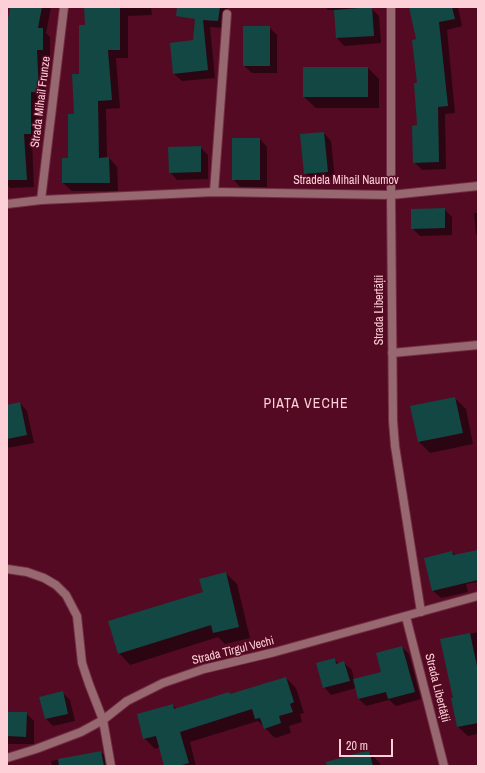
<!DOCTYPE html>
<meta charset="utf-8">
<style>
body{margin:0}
#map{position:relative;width:485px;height:773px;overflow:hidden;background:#540a23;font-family:"Archivo Narrow",sans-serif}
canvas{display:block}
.frame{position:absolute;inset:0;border:8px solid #fdcfd7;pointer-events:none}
.scale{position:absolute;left:339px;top:739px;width:54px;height:18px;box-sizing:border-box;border:2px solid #fdcfd7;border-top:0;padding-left:5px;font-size:12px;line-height:14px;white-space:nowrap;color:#fdcfd7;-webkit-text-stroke:3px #540a23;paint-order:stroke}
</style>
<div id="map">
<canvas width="485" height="773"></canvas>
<div class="frame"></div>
<div class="scale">20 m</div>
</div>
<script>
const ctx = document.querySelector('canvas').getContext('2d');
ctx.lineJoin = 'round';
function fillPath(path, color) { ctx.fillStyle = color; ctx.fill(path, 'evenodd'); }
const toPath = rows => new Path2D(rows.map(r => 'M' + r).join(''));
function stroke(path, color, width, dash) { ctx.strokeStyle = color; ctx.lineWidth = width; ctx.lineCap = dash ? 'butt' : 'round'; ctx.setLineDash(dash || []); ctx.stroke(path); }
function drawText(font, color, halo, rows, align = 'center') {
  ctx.font = font + ' "Archivo Narrow",sans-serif'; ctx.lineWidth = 3; ctx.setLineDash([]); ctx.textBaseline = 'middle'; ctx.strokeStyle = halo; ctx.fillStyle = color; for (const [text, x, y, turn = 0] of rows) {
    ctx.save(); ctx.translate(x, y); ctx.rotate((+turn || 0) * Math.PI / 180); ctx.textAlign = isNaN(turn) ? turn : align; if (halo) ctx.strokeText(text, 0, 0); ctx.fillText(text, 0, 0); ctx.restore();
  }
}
fillPath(toPath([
 [11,7,51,7,46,33,50,37,50,58,44,58,46,99,39,100,39,141,32,141,34,187,10,188,7,185,7,69,9,69],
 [85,7,151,7,152,15,128,16,128,58,116,58,120,108,106,109,107,158,109,158,117,167,118,191,72,191,63,183,70,159,75,115,86,26],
 [198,7,228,7,225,28,210,27,215,78,182,81,174,74,194,41],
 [325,7,371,8,379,16,381,43,344,46,337,38,335,10,328,10],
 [410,7,458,7,462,26,447,30,455,113,445,114,446,169,422,170,414,162,418,126,417,40],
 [269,27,277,35,277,73,252,73,244,66],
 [368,68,379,79,379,108,316,108,304,97],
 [324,133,331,141,335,179,312,181,305,173],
 [260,139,267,147,267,187,240,187,233,179],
 [200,147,208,155,208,179,177,180,170,172],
 [444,209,452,217,452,235,420,236,412,228],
 [474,213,478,213,478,236,476,234],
 [455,398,466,409,473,444,430,453,419,442],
 [20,403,27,411,34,443,7,448,7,406],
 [478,551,478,582,466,584,468,592,441,598,433,591,425,558,452,552,456,555],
 [226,573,237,584,250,638,225,644,218,637,130,665,119,653,204,593],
 [478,632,478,734,468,736,458,727,453,699,455,699,441,640],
 [402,647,409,654,421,699,396,706,389,700,366,706,359,699,356,688,331,695,324,687,334,659,339,664,344,663,352,670,354,680,382,673],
 [286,678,296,688,304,713,300,714,302,722,289,726,291,733,275,738,258,721,190,742,196,766,165,766,160,747,155,749,144,738,173,705,177,710,229,693,231,695],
 [62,692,70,700,75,721,53,726,46,719],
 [7,713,26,713,34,721,34,744,7,744],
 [368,751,379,762,381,766,341,766],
 [101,752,111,762,112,766,52,766,51,761]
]), '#0007');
fillPath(toPath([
 [10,7,42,7,38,28,43,28,43,50,37,50,39,92,31,92,31,134,24,134,27,180,7,180,7,68,8,68,8,19],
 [84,7,120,7,120,50,108,50,112,100,98,101,99,158,109,157,110,183,62,183,62,158,68,158,68,114,74,114,72,74,79,74,79,25,85,25],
 [177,7,220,7,218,21,203,20,208,70,173,74,170,43,193,40,195,19,176,16],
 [372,7,374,36,336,38,334,10],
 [409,7,452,7,455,19,439,22,448,106,438,107,439,162,413,163,412,126,417,125,414,83,417,83,412,40,416,39],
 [243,26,270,26,270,66,243,66],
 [303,67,368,67,368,97,303,97],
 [324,132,328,172,304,174,300,134],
 [232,138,260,138,260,180,232,180],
 [201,146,201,172,169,173,168,147],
 [445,208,445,228,411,229,411,209],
 [455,397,463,433,418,442,410,406],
 [20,402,27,435,7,439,7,405],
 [478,550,478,580,432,591,424,558,452,551,453,555],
 [226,572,239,627,213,633,211,625,118,654,108,621,203,592,199,579],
 [470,633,478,671,478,723,457,727,451,698,453,698,440,639],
 [402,646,415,692,388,699,386,692,358,699,353,679,381,672,376,653],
 [335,658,336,664,344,661,350,681,323,688,316,663],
 [286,677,294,702,290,704,293,712,279,716,281,723,264,729,260,718,255,719,252,709,180,732,189,763,178,766,164,766,156,736,143,739,137,714,173,704,174,709,229,692,230,694],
 [63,691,68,714,45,719,39,697],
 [7,712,27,712,26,737,7,736],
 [369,750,373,766,327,766,326,762],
 [101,751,104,766,59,766,58,759]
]), '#124743');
const lane = toPath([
 [214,192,227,14]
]);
const street = toPath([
 [391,7,391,195,393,421,395,446,421,612],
 [41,200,64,7],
 [7,204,41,200,214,192,391,195,478,186],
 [392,353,478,345],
 [7,569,27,572,44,578,56,585,66,595,77,616,82,663,89,684,103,720,111,766],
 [406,617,444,766],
 [7,758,36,749,81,732,103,720,127,701,163,683,204,669,275,652,478,596]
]);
stroke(lane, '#722d43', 10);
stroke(street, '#722d43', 10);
stroke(lane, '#976870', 8);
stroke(street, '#976870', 8);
drawText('12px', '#fdcfd7', '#540a23', [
 ["Strada Mihail Frunze",41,102,-83],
 ["Stradela Mihail Naumov",346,181],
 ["Strada Libertății",380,310,-90],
 ["Strada Tîrgul Vechi",233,651,-14],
 ["Strada Libertății",437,688,76]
]);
ctx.letterSpacing = '1px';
drawText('14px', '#fdcfd7', '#540a23', [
 ["PIAȚA VECHE",306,404]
]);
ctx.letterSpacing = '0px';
</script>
